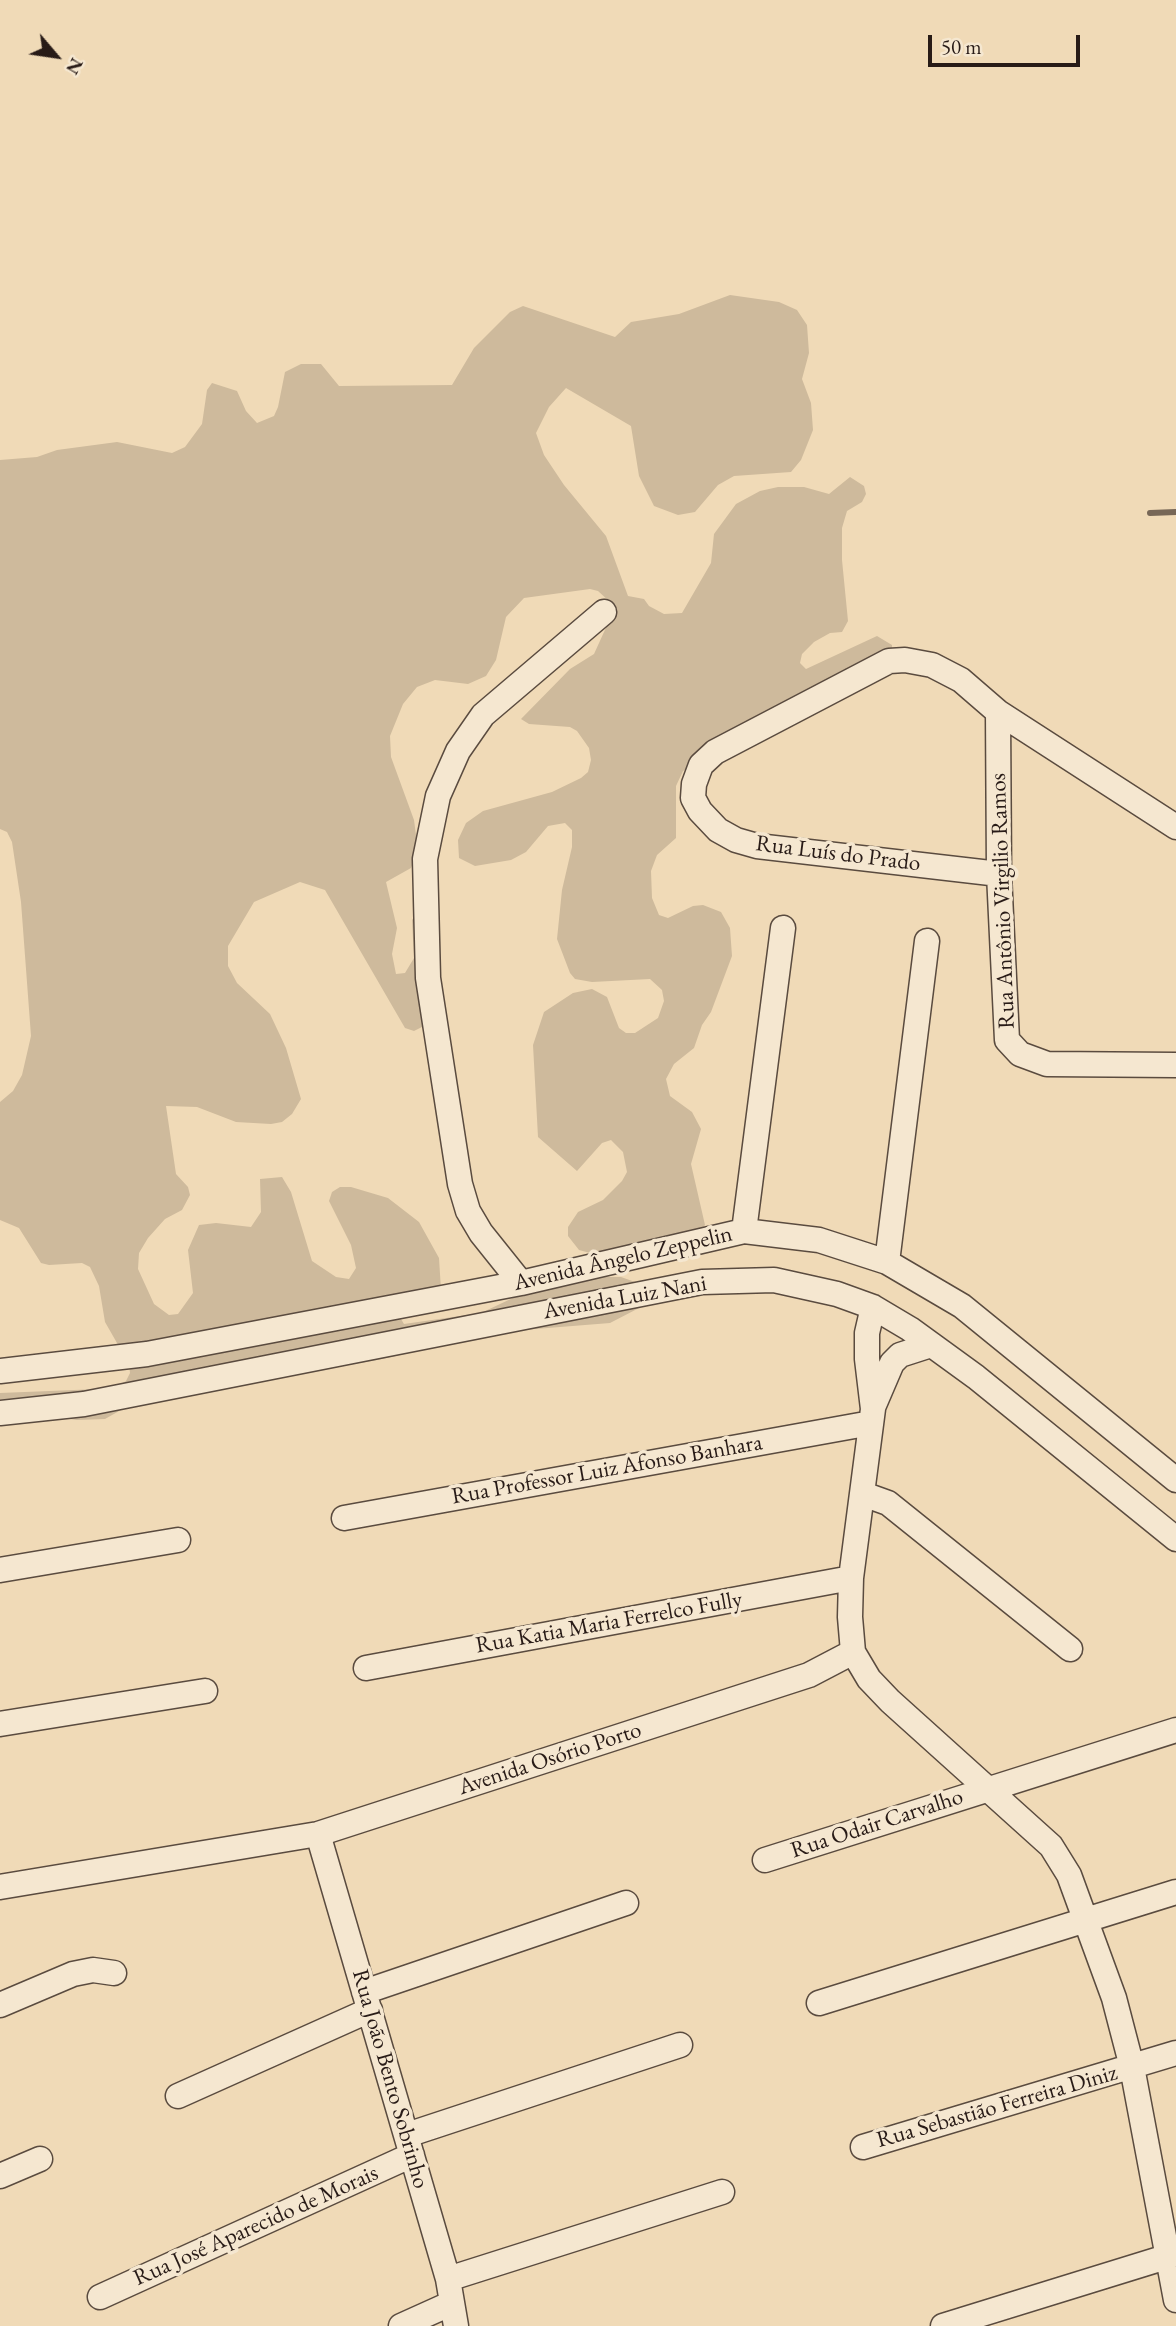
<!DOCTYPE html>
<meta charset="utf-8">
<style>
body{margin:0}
#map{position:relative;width:1176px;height:2326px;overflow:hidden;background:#f0dab7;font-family:"EB Garamond",serif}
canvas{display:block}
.north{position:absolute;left:21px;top:21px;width:70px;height:70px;-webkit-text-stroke:5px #f5e7d0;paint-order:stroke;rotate:119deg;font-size:19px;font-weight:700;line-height:28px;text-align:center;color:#281b17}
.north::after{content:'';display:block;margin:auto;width:24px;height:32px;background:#281b17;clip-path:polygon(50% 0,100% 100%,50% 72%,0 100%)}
.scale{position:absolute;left:928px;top:35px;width:152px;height:32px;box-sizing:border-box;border:4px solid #281b17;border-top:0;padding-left:9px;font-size:21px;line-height:24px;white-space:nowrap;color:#281b17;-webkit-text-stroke:5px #f5e7d0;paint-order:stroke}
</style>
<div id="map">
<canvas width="1176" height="2326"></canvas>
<div class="north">N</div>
<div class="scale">50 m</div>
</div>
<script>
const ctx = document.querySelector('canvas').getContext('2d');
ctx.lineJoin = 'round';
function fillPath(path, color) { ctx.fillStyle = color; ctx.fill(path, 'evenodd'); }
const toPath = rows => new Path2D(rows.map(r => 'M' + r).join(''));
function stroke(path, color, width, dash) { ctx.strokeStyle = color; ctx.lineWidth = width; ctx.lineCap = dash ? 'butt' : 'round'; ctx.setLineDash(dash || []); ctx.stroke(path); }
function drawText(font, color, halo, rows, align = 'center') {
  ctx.font = font + ' "EB Garamond",serif'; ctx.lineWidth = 7; ctx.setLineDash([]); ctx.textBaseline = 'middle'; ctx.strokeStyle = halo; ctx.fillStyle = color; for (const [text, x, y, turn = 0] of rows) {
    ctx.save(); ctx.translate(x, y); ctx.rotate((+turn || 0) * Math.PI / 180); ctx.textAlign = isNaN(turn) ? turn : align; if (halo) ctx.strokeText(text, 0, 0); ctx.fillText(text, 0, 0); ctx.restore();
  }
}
fillPath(toPath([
 [730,295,779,302,797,310,807,325,809,353,802,379,811,403,813,430,801,460,791,472,734,476,718,485,695,512,678,515,654,506,639,476,631,426,566,388,549,407,536,433,544,455,564,485,606,536,628,596,644,599,649,606,664,614,682,613,711,563,714,534,736,504,760,491,778,487,804,487,829,494,850,477,864,486,866,494,862,502,847,511,842,528,842,560,848,621,842,632,830,633,814,642,802,654,800,663,806,669,877,636,892,645,892,653,683,771,676,786,676,838,657,855,651,871,652,898,659,915,668,918,693,906,703,905,721,912,730,928,732,956,711,1012,702,1025,694,1048,674,1064,666,1079,670,1096,692,1112,701,1129,691,1164,705,1225,700,1231,605,1257,579,1250,568,1236,568,1227,578,1212,603,1200,622,1181,627,1172,623,1152,611,1140,602,1143,577,1171,538,1137,533,1045,544,1012,573,993,592,989,607,997,619,1028,626,1033,635,1033,658,1018,664,1001,662,990,650,979,592,982,575,979,570,973,557,939,562,890,572,847,572,830,565,823,548,826,526,852,511,860,475,866,459,858,458,840,466,823,483,811,552,792,581,778,588,772,591,760,589,748,577,731,570,727,529,724,521,719,570,669,594,654,609,621,610,602,598,591,590,589,524,598,506,617,496,660,486,676,468,684,435,680,417,687,403,704,390,736,391,757,414,820,418,850,411,868,386,882,397,928,392,954,396,974,405,973,414,958,412,920,417,913,424,1026,414,1031,405,1028,325,890,300,882,254,902,228,946,228,966,237,983,270,1014,286,1048,301,1099,292,1114,282,1122,271,1124,236,1122,197,1107,166,1106,176,1174,188,1187,190,1195,182,1210,165,1219,148,1238,139,1253,138,1269,154,1304,169,1315,178,1314,193,1293,188,1250,199,1225,216,1223,251,1227,261,1212,260,1179,282,1177,291,1192,312,1261,336,1277,349,1279,356,1268,351,1245,329,1201,332,1192,340,1187,351,1187,388,1198,419,1222,439,1258,441,1290,398,1314,404,1324,481,1313,517,1296,593,1277,621,1277,638,1283,641,1300,639,1308,610,1323,510,1331,377,1360,135,1402,105,1419,77,1420,49,1416,0,1420,0,1393,99,1389,119,1385,126,1381,130,1373,129,1364,105,1322,99,1286,90,1267,82,1263,49,1265,41,1263,19,1228,0,1220,0,1102,13,1091,22,1075,31,1036,21,902,12,842,7,832,0,829,0,460,37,457,57,450,117,442,172,453,185,447,202,424,207,390,212,383,237,391,246,411,257,423,274,416,278,407,285,372,301,364,321,364,339,386,452,385,474,348,510,312,523,306,615,337,631,322,679,314]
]), '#ceba9c');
stroke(toPath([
 [1150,513,1176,512]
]), '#776757', 6);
const minor = toPath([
 [998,712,999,874,1007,1040,1020,1054,1047,1064,1176,1065],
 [999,874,757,846,736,840,718,830,700,811,693,798,694,784,701,765,715,752,889,661,905,660,932,665,961,680,998,712,1176,827],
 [744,1231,783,928],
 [887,1262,927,941],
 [521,1283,481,1233,468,1211,460,1184,428,978,425,859,438,796,458,751,483,715,604,612],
 [0,1371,147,1354,521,1283,744,1231,819,1240,887,1262,962,1306,1176,1480],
 [874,1405,892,1363,900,1355,931,1345],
 [0,1413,84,1404,702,1282,774,1280,837,1294,873,1307,910,1329,976,1377,1176,1539],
 [863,1494,888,1503,1070,1649],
 [344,1518,871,1423],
 [0,1570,178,1540],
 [853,1652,869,1679,890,1701,1051,1846,1069,1875,1114,1998,1132,2067,1176,2300],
 [366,1668,851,1578],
 [0,1724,205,1691],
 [318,1834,448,2279,456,2326],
 [765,1860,1176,1730],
 [0,1887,318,1834,809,1675,853,1652,850,1617,851,1578,873,1409,867,1359,867,1333,873,1307],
 [364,1992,626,1903],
 [819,2003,1176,1892],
 [0,2005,73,1974,93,1970,114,1973],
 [178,2096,370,2010],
 [407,2135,680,2045],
 [863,2147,1176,2053],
 [0,2176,40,2159],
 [448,2279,722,2192],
 [100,2297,412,2155],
 [401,2326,452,2303],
 [943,2326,1176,2254]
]);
stroke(minor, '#5a4b3f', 27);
stroke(minor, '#f5e7d0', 24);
drawText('23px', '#281b17', '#f5e7d0', [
 ["Rua Luís do Prado",838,854,7],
 ["Rua Antônio Virgilio Ramos",1003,901,-92],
 ["Avenida Ângelo Zeppelin",623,1259,-13],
 ["Avenida Luiz Nani",625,1298,-10],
 ["Rua Professor Luiz Afonso Banhara",607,1470,-10],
 ["Rua Katia Maria Ferrelco Fully",609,1623,-10],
 ["Avenida Osório Porto",550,1759,-18],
 ["Rua Odair Carvalho",877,1824,-18],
 ["Rua João Bento Sobrinho",390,2079,74],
 ["Rua Sebastião Ferreira Diniz",997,2107,-16],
 ["Rua José Aparecido de Morais",256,2226,-24]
]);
</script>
